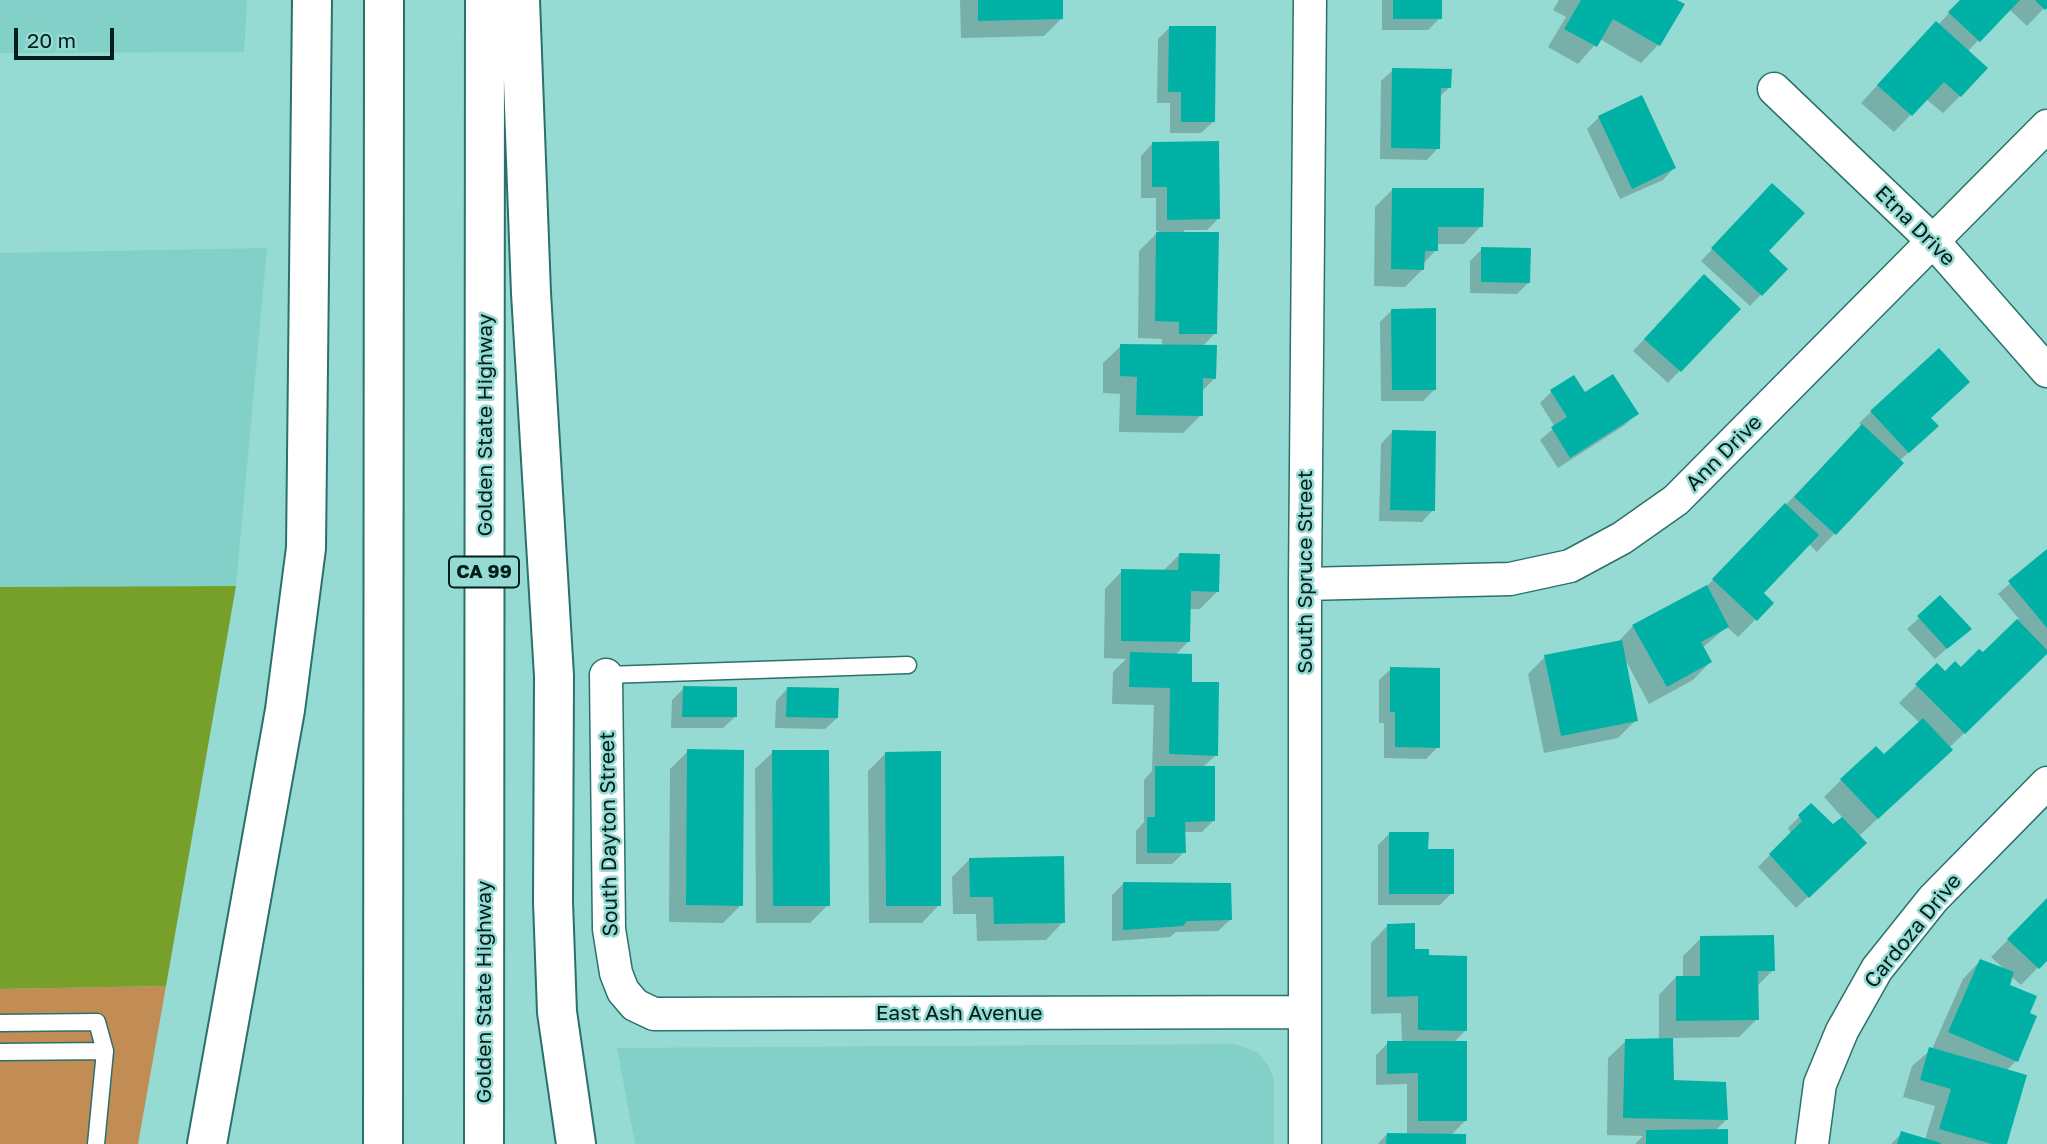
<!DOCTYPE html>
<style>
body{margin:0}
#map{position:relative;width:2047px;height:1144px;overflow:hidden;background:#96dbd3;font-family:"Golos Text",sans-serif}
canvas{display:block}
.scale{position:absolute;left:14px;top:28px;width:100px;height:32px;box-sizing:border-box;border:4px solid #021e1b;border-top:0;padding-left:9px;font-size:21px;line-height:24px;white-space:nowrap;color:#021e1b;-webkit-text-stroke:5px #96dbd3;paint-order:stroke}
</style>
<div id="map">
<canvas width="2047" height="1144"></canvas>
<div class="scale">20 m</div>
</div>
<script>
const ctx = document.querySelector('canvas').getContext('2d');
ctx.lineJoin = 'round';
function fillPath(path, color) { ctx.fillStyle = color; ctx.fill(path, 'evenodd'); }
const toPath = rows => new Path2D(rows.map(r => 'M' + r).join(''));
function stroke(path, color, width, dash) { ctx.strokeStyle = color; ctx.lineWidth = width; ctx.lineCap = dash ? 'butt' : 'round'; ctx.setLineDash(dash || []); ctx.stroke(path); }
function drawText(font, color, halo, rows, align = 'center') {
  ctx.font = font + ' "Golos Text",sans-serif'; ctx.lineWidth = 5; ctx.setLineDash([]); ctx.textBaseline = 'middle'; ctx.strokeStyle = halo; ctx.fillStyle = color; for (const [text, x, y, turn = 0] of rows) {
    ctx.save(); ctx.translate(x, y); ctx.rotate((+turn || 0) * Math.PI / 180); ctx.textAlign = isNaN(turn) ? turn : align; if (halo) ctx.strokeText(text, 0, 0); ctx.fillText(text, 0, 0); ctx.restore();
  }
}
fillPath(toPath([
 [0,0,247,0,244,52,0,53],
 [267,248,236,586,0,587,0,253],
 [1235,1044,1257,1052,1268,1065,1274,1079,1274,1144,635,1144,617,1048]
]), '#82d0c8');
fillPath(toPath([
 [166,986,138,1144,0,1144,0,989]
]), '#c28d54');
fillPath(toPath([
 [236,586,166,986,0,989,0,587]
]), '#77a02b');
fillPath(toPath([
 [960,0,1061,0,1062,18,1044,36,961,38],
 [1382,0,1440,0,1440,18,1428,30,1382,30],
 [1559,0,1674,0,1682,5,1658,45,1641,63,1600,39,1578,64,1548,47,1566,17,1553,10],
 [1961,0,2047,0,2047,5,2027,26,2009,9,1967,52,1960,96,1943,113,1926,99,1894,132,1861,103,1918,41,1938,25],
 [1169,28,1213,122,1201,133,1170,133,1170,103,1157,103,1158,39],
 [1393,70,1450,87,1439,97,1438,148,1427,160,1380,159,1381,81],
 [1599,117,1674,168,1663,180,1620,199,1587,129],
 [1152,144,1219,218,1207,230,1184,230,1215,333,1202,347,1215,378,1201,392,1201,415,1183,433,1119,432,1120,394,1103,393,1103,363,1121,346,1162,346,1162,339,1138,338,1139,251,1159,231,1156,231,1156,198,1141,198,1141,156],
 [1393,189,1481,226,1464,244,1436,244,1436,250,1423,264,1423,269,1405,287,1374,286,1375,207],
 [1761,197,1766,251,1785,269,1750,306,1701,261],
 [1482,249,1529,282,1517,294,1470,293,1470,261],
 [1692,288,1738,309,1668,383,1633,351],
 [1392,310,1435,389,1423,401,1381,401,1380,322],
 [1551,392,1584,394,1636,414,1625,425,1558,468,1540,440,1555,427,1540,403],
 [1871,412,1929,418,1925,438,1899,461,1901,463,1817,552,1809,544,1761,593,1772,603,1738,637,1727,627,1702,648,1710,662,1693,680,1649,704,1625,659,1636,720,1618,738,1544,753,1528,674,1545,657,1617,643,1633,626,1706,587,1862,426,1859,423],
 [1392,432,1433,510,1422,522,1379,521,1381,444],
 [2047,551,2047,652,1949,748,1933,767,1859,836,1853,854,1796,908,1758,867,1791,834,1788,828,1811,805,1833,827,1843,818,1824,797,1841,780,1884,756,1920,723,1899,703,1937,665,1945,673,1961,669,1983,655,2019,619,1998,594],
 [1179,555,1218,591,1200,609,1189,609,1188,642,1175,655,1190,683,1216,755,1203,767,1214,820,1202,832,1184,832,1184,852,1172,864,1136,864,1136,831,1144,822,1144,780,1152,771,1154,705,1112,704,1113,672,1126,659,1104,658,1105,589,1122,571,1162,572],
 [1919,618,1969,629,1935,659,1907,629],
 [1391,669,1438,747,1426,759,1384,758,1384,723,1379,723,1379,680],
 [684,688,735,717,723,728,671,728,672,700],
 [787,689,837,718,825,729,775,728,776,701],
 [688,751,741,905,723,923,669,922,670,769],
 [773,752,828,905,810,923,756,923,755,769],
 [886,753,939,905,922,923,869,923,868,771],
 [1390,833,1426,851,1452,893,1440,905,1378,905,1378,845],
 [969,860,1063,922,1046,940,977,941,976,914,953,914,952,877],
 [1123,884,1230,920,1218,931,1176,932,1170,937,1112,941,1112,895],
 [2047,900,2047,958,2021,985,2011,976,2008,986,2016,1061,2006,1071,2005,1144,1891,1144,1902,1133,1925,1140,1935,1106,1903,1097,1912,1066,1932,1049,1963,979,1980,961,2005,970,1991,957],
 [1388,925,1414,951,1427,957,1466,1030,1454,1042,1466,1120,1451,1135,1464,1144,1378,1144,1387,1134,1407,1135,1407,1084,1376,1085,1376,1055,1388,1043,1402,1043,1401,1013,1371,1014,1371,943],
 [1701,938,1773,970,1756,987,1757,1019,1739,1037,1672,1038,1673,1082,1726,1120,1715,1131,1726,1144,1635,1144,1643,1136,1607,1135,1608,1058,1626,1041,1659,1040,1659,995,1676,977,1683,977,1683,956]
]), '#0003');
fillPath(toPath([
 [978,0,1063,0,1063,19,978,21],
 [1393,0,1442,0,1442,19,1393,19],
 [1581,0,1677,0,1685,4,1660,46,1613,19,1597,47,1564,29],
 [1960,0,2020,0,1980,42,1948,12],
 [2035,0,2047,0,2047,8,2045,10],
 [1936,21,1988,68,1961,97,1944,82,1912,116,1877,85],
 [1169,26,1216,26,1215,122,1181,122,1181,92,1168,92],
 [1392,68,1452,69,1451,88,1441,88,1440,149,1391,148],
 [1642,95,1676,168,1632,189,1598,116],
 [1219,141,1220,219,1167,220,1167,187,1152,187,1152,142],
 [1772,183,1805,213,1769,251,1788,269,1762,296,1711,248],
 [1392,188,1484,188,1483,227,1438,227,1438,251,1425,251,1424,270,1391,269],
 [1156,232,1219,232,1217,334,1179,334,1179,322,1155,321],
 [1481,247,1531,248,1530,283,1481,282],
 [1704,274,1741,309,1681,372,1644,339],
 [1436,308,1436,390,1392,390,1391,309],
 [1120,344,1217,345,1216,379,1203,378,1203,416,1136,415,1137,377,1120,376],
 [1939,348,1970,382,1931,418,1939,426,1909,453,1870,411],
 [1613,374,1639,414,1570,458,1551,427,1567,417,1550,390,1574,375,1585,392],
 [1862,424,1904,463,1836,535,1794,497],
 [1392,430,1436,431,1435,511,1390,510],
 [1785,503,1819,535,1764,593,1774,603,1757,621,1712,579],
 [2047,549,2047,628,2008,581],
 [1179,553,1220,554,1219,592,1191,591,1190,642,1121,641,1121,569,1178,570],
 [1707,585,1729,627,1701,642,1712,662,1667,687,1632,625],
 [1940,595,1972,629,1947,649,1917,616],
 [2017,619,2047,650,2047,654,1965,734,1915,684,1937,663,1945,671,1955,661,1961,667,1979,649,1983,652],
 [1622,640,1638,721,1561,736,1544,655],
 [1130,652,1192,654,1192,682,1219,682,1218,756,1169,754,1170,688,1129,687],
 [1390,667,1440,668,1440,748,1395,747,1395,712,1390,712],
 [683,686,737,687,737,717,682,717],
 [787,687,839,688,838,718,786,717],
 [1923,718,1953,750,1878,819,1840,779,1876,746,1884,754],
 [687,749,744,750,743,906,686,905],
 [772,750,829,750,830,906,773,906],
 [941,751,941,906,886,906,885,752],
 [1155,766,1215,766,1215,821,1185,822,1186,853,1147,853,1147,817,1155,817],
 [1811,803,1833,824,1842,817,1867,843,1809,898,1769,854,1802,821,1798,815],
 [1389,832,1429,832,1428,849,1454,849,1454,894,1389,894],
 [1064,856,1065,923,994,924,993,897,970,897,969,858],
 [1123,882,1231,883,1232,920,1187,921,1183,926,1123,930],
 [2047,898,2047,961,2039,969,2007,939],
 [1415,923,1415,949,1429,949,1429,955,1467,956,1467,1031,1418,1030,1418,996,1387,997,1387,924],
 [1774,935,1775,971,1758,971,1759,1020,1676,1021,1676,976,1700,976,1700,936],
 [1980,959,2014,972,2010,985,2037,996,2030,1013,2037,1016,2018,1062,1948,1032],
 [1673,1038,1674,1080,1726,1082,1728,1120,1623,1118,1625,1039],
 [1387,1041,1467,1041,1467,1121,1418,1121,1418,1073,1387,1074],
 [1929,1047,2027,1075,2007,1144,1992,1144,1939,1129,1951,1089,1920,1080],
 [1728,1129,1728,1144,1646,1144,1646,1130],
 [1901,1131,1941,1143,1941,1144,1897,1144],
 [1387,1133,1466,1134,1466,1144,1386,1144]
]), '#01b1a5');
const service = toPath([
 [606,675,908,665],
 [0,1023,97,1022,105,1051],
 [0,1052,105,1051,96,1144]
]);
const minor = toPath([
 [1774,89,1934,242,2047,371],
 [1305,584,1510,579,1570,566,1622,538,1676,500,2047,126],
 [606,675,609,929,616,973,623,991,635,1005,654,1014,1305,1012],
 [1305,1144,1305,584,1310,0],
 [1812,1144,1820,1084,1842,1031,1877,969,1933,899,2047,783]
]);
const motorway = toPath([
 [520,0,531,293,554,676,553,902,557,1012,576,1144],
 [207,1144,285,710,306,548,312,0],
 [383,1144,384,0],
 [484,1144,485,0]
]);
stroke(service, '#2b706a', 19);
stroke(minor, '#2b706a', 35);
stroke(motorway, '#2b706a', 42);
stroke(service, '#fff', 16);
stroke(minor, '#fff', 32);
stroke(motorway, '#fff', 38);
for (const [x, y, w] of [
 [484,572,70]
]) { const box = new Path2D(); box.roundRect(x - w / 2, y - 15.5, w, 31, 5); ctx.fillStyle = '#96dbd3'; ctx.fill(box); stroke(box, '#021e1b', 2); }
drawText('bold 19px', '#021e1b', null, [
 ["CA 99",484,572]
]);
drawText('21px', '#021e1b', '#96dbd3', [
 ["Etna Drive",1915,226,45],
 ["Golden State Highway",485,425,-90],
 ["Ann Drive",1724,453,-45],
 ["South Spruce Street",1305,572,-90],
 ["South Dayton Street",609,834,-91],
 ["Cardoza Drive",1913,931,-51],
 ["Golden State Highway",484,992,-90],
 ["East Ash Avenue",959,1013]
]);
</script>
